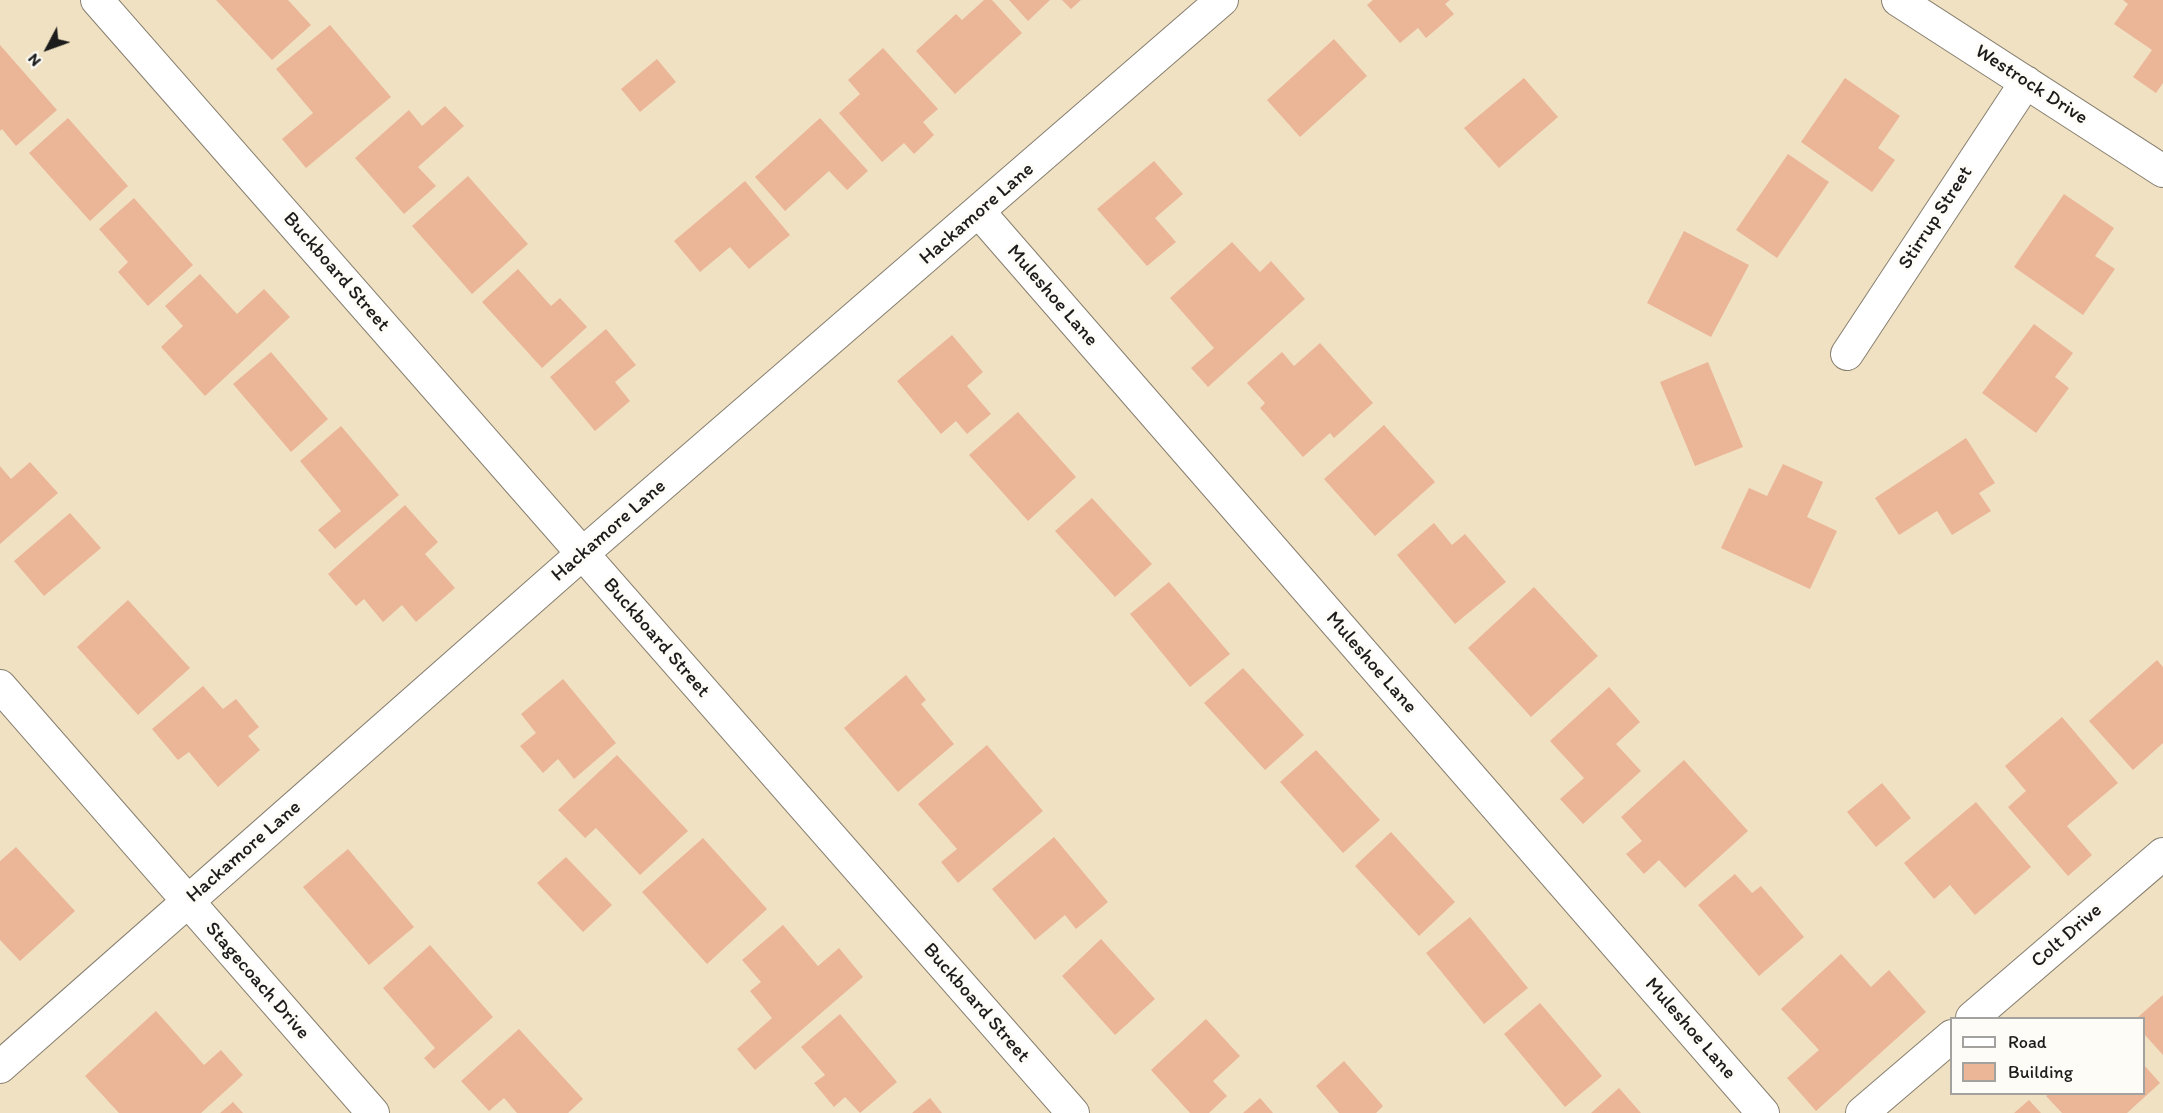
<!DOCTYPE html>
<style>
body{margin:0}
#map{position:relative;width:2163px;height:1113px;overflow:hidden;background:#f0e1c2;font-family:Itim,sans-serif}
canvas{display:block}
.legend{position:absolute;left:1950px;top:1017px;width:195px;height:78px;box-sizing:border-box;background:#fdfcf7;border:2px solid #a3a29f;margin:0;padding:8px 10px;list-style:none;font-size:18px;color:#1c1c1c}
.legend li{display:flex;align-items:center;gap:12px;height:30px}
.legend b{width:30px;border:2px solid #a3a29f}
.north{position:absolute;left:18px;top:18px;width:60px;height:60px;-webkit-text-stroke:4px #fdfcf7;paint-order:stroke;rotate:229deg;font-size:16px;font-weight:700;line-height:24px;text-align:center;color:#1c1c1c}
.north::after{content:'';display:block;margin:auto;width:21px;height:27px;background:#1c1c1c;clip-path:polygon(50% 0,100% 100%,50% 72%,0 100%)}
</style>
<div id="map">
<canvas width="2163" height="1113"></canvas>
<ul class="legend">
<li><b style="height:8px;background:#fff"></b>Road</li>
<li><b style="height:16px;background:#ebb598"></b>Building</li>
</ul>
<div class="north">N</div>
</div>
<script>
const ctx = document.querySelector('canvas').getContext('2d');
ctx.lineJoin = 'round';
function fillPath(path, color) { ctx.fillStyle = color; ctx.fill(path, 'evenodd'); }
const toPath = rows => new Path2D(rows.map(r => 'M' + r).join(''));
function stroke(path, color, width, dash) { ctx.strokeStyle = color; ctx.lineWidth = width; ctx.lineCap = dash ? 'butt' : 'round'; ctx.setLineDash(dash || []); ctx.stroke(path); }
function drawText(font, color, halo, rows, align = 'center') {
  ctx.font = font + ' Itim,sans-serif'; ctx.lineWidth = 6; ctx.setLineDash([]); ctx.textBaseline = 'middle'; ctx.strokeStyle = halo; ctx.fillStyle = color; for (const [text, x, y, turn = 0] of rows) {
    ctx.save(); ctx.translate(x, y); ctx.rotate((+turn || 0) * Math.PI / 180); ctx.textAlign = isNaN(turn) ? turn : align; if (halo) ctx.strokeText(text, 0, 0); ctx.fillText(text, 0, 0); ctx.restore();
  }
}
fillPath(toPath([
 [216,0,288,0,311,25,272,60],
 [984,0,992,0,1022,33,955,94,916,51,956,14,962,20],
 [1009,0,1050,0,1028,21],
 [1062,0,1081,0,1071,9],
 [1373,0,1450,0,1445,4,1454,14,1426,38,1418,28,1400,43,1367,5],
 [2123,0,2163,0,2163,83,2156,93,2133,77,2152,50,2114,24,2128,4],
 [330,25,391,97,306,168,282,139,313,113,276,69],
 [1334,39,1367,76,1300,137,1267,100],
 [0,45,57,110,16,146,2,129,0,131],
 [883,48,938,109,923,122,934,135,914,154,904,143,882,162,839,113,860,94,848,80],
 [657,59,676,82,640,112,621,89],
 [1524,78,1558,117,1499,168,1464,128],
 [1845,78,1900,116,1878,148,1895,160,1872,192,1801,142],
 [445,106,464,126,418,167,436,186,404,214,355,158,409,110,422,126],
 [68,118,128,186,90,221,29,153],
 [820,118,868,171,847,190,829,171,785,211,755,177],
 [1788,154,1829,182,1777,258,1736,230],
 [1154,161,1183,194,1155,218,1176,242,1147,266,1097,209],
 [468,176,528,244,472,294,412,226],
 [745,181,790,235,749,269,730,247,700,272,674,241],
 [2064,194,2114,228,2095,256,2115,269,2083,315,2014,267],
 [134,198,193,265,148,306,118,272,128,262,99,229],
 [1684,231,1749,265,1711,337,1647,303],
 [1232,242,1260,272,1271,261,1305,299,1208,387,1191,368,1214,348,1170,298],
 [518,269,551,306,560,298,587,327,542,368,482,302],
 [200,274,237,314,264,289,290,317,205,396,161,347,183,326,165,306],
 [2034,324,2073,353,2055,377,2069,388,2036,433,1982,393],
 [606,329,636,365,615,382,630,401,595,431,550,377],
 [952,335,983,372,967,386,991,414,967,434,956,421,941,434,897,381],
 [1320,343,1373,403,1334,438,1330,433,1303,457,1260,408,1265,403,1247,383,1282,352,1294,366],
 [271,352,328,419,291,452,233,384],
 [1708,362,1743,447,1695,466,1660,382],
 [1018,412,1076,477,1028,521,969,455],
 [1384,425,1435,482,1375,536,1324,479],
 [341,426,399,495,335,549,318,530,341,511,300,461],
 [1966,438,1995,483,1979,493,1991,511,1952,535,1937,511,1899,535,1875,498],
 [30,462,58,493,0,544,0,466,11,479],
 [1783,464,1823,482,1807,517,1837,531,1810,589,1721,548,1749,488,1767,496],
 [1092,498,1152,564,1115,597,1055,531],
 [405,505,438,542,425,554,455,588,416,622,402,605,383,622,364,599,356,606,328,574],
 [70,513,101,548,44,596,14,561],
 [1434,523,1452,545,1465,534,1506,582,1455,624,1397,555],
 [1169,582,1230,654,1190,687,1130,614],
 [1534,587,1598,656,1531,717,1468,648],
 [128,600,190,668,138,715,77,647],
 [2157,660,2163,667,2163,743,2133,770,2089,721],
 [1243,668,1304,735,1265,770,1204,703],
 [906,675,926,700,921,704,954,744,898,792,844,728],
 [563,679,616,743,574,779,558,759,543,773,520,746,536,733,521,714],
 [203,686,223,709,236,699,259,727,248,736,260,750,218,787,189,752,178,760,152,729],
 [1609,687,1640,722,1616,744,1641,771,1583,824,1560,799,1584,778,1550,741],
 [2062,717,2118,783,2067,826,2092,855,2068,876,2008,807,2026,791,2005,766],
 [987,745,1043,811,958,883,941,862,957,849,918,804],
 [1316,750,1380,820,1343,853,1280,782],
 [617,755,688,831,640,875,596,828,585,838,558,810],
 [1684,760,1748,831,1685,888,1659,860,1644,874,1626,854,1642,841,1621,817],
 [1882,783,1911,818,1876,847,1847,812],
 [1976,802,2031,867,1975,915,1950,885,1934,899,1904,863],
 [1391,832,1455,902,1419,936,1355,866],
 [1054,837,1108,902,1076,929,1065,915,1035,940,992,889],
 [703,838,767,909,707,964,642,892],
 [16,847,75,911,20,961,0,940,0,861],
 [348,849,414,927,369,965,303,887],
 [566,857,612,905,583,932,537,883],
 [1735,874,1752,893,1761,886,1804,937,1759,976,1698,905],
 [1470,917,1528,988,1484,1024,1426,953],
 [783,925,818,966,839,948,863,977,755,1070,737,1049,772,1018,750,991,761,982,742,960],
 [1101,939,1155,999,1115,1035,1062,976],
 [430,945,493,1017,434,1069,424,1058,435,1048,383,988],
 [1841,954,1871,987,1889,970,1926,1012,1816,1111,1787,1078,1819,1050,1781,1009],
 [2163,995,2163,1055,2144,1034,2144,1018,2137,1018],
 [1540,1003,1602,1076,1565,1107,1504,1034],
 [156,1011,204,1065,221,1050,243,1075,201,1113,119,1113,85,1076],
 [840,1014,897,1082,860,1113,845,1097,834,1107,814,1083,825,1075,801,1047],
 [1206,1019,1240,1056,1213,1081,1227,1096,1209,1113,1190,1113,1151,1070],
 [519,1029,583,1099,568,1113,517,1113,504,1098,489,1111,461,1081],
 [1344,1061,1383,1106,1376,1113,1339,1113,1316,1086],
 [2144,1065,2160,1083,2127,1113,2062,1113,2046,1096,2049,1094,2144,1094],
 [1619,1088,1641,1113,1591,1113],
 [930,1098,942,1113,912,1113],
 [1260,1098,1273,1113,1243,1113],
 [2029,1100,2041,1113,2014,1113],
 [233,1102,243,1113,220,1113]
]), '#ebb598');
const street = toPath([
 [97,0,1073,1113],
 [1898,0,2163,171],
 [979,212,1763,1113],
 [1847,354,2026,82],
 [0,686,373,1113],
 [1972,1018,2163,854],
 [0,1067,582,554,1222,0],
 [1862,1113,1952,1036]
]);
stroke(street, '#867e6f', 34);
stroke(street, '#fff', 32);
drawText('20px', '#1c1c1c', '#fdfcf7', [
 ["Westrock Drive",2031,85,33],
 ["Hackamore Lane",977,214,-41],
 ["Stirrup Street",1936,218,-57],
 ["Buckboard Street",336,272,49],
 ["Muleshoe Lane",1052,296,49],
 ["Hackamore Lane",609,531,-41],
 ["Buckboard Street",656,638,49],
 ["Muleshoe Lane",1371,663,49],
 ["Hackamore Lane",244,852,-41],
 ["Colt Drive",2067,936,-41],
 ["Stagecoach Drive",257,981,49],
 ["Buckboard Street",976,1003,49],
 ["Muleshoe Lane",1690,1029,49]
]);
</script>
